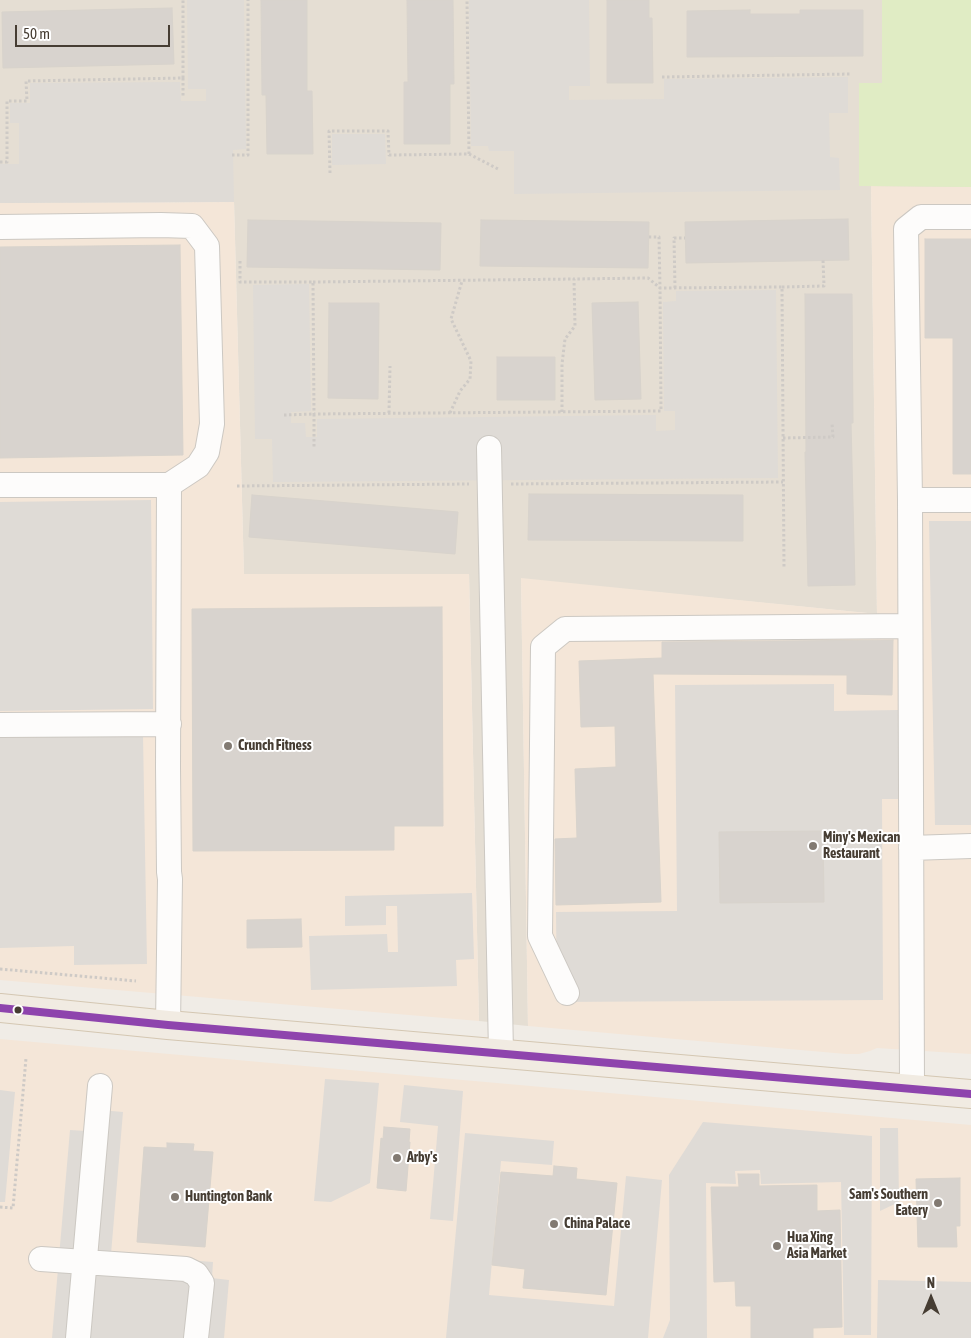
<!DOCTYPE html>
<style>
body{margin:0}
#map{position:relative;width:971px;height:1338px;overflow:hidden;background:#f0ece6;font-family:"Asap Condensed",sans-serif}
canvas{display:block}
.north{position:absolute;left:906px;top:1273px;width:50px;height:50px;-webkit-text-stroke:4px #fff;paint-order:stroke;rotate:0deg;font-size:14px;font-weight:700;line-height:20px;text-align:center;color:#463d33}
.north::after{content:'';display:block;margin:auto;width:18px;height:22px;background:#463d33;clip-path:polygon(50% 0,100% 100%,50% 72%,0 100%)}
.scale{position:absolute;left:15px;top:25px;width:155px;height:22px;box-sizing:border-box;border:2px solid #463d33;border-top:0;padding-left:6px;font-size:15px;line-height:18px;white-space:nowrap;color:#463d33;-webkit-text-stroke:4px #fff;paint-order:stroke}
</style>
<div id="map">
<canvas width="971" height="1338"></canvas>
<div class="north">N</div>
<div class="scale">50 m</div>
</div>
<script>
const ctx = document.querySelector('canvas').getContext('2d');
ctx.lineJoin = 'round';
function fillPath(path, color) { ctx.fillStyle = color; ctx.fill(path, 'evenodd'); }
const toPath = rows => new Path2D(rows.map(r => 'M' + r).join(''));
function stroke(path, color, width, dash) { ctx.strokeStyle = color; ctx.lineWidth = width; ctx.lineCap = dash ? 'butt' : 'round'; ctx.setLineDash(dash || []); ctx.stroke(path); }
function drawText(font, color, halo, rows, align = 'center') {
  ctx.font = font + ' "Asap Condensed",sans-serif'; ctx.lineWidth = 4; ctx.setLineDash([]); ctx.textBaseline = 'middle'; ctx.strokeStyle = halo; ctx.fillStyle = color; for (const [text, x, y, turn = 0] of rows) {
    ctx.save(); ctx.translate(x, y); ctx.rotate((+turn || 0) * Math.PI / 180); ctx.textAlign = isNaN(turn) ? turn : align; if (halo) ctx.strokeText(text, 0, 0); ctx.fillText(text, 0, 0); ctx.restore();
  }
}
fillPath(toPath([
 [0,0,971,0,971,187,871,187,877,614,521,579,528,1026,479,1021,469,574,244,575,234,202,0,203]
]), '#e5ded3');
fillPath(toPath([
 [871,186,971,187,971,1054,877,1048,870,1051,859,1054,846,1054,528,1026,521,578,877,614],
 [234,202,244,574,469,574,479,1021,0,980,0,203],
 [0,1039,971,1125,971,1338,0,1338]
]), '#f4e6d8');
fillPath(toPath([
 [882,0,971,0,971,187,859,186,859,83,882,83]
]), '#e0ecc4');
fillPath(toPath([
 [187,0,244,0,246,149,233,150,234,202,0,203,0,164,19,164,19,123,10,123,10,103,30,103,30,83,180,82,181,101,206,101,206,89,188,89],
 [469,0,589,0,590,86,569,86,569,100,664,99,664,79,848,77,848,113,829,113,830,157,839,158,840,190,514,194,514,151,489,151,488,146,471,146],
 [332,134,385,134,386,164,332,165],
 [309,284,311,411,291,412,291,423,305,423,306,437,317,437,317,419,656,415,656,431,675,430,675,411,664,411,663,302,676,301,676,291,776,290,778,478,273,482,272,439,255,439,253,285],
 [151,500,153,709,0,711,0,502],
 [929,521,971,521,971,825,935,825],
 [834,684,834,711,899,710,900,799,882,799,883,1000,557,1002,556,912,677,911,675,685],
 [143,735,147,964,74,965,74,946,0,948,0,738],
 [472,893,474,959,456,960,457,986,311,990,309,936,387,934,388,952,398,952,397,906,386,906,386,925,345,926,345,896],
 [325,1079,379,1083,370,1183,331,1202,314,1201],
 [404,1085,463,1091,453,1221,430,1219,438,1126,400,1122],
 [0,1090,15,1092,5,1202,0,1202],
 [88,1109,123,1112,111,1254,213,1262,212,1278,229,1280,224,1338,52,1338,70,1130,86,1131],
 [703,1122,872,1136,871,1335,844,1335,841,1182,761,1184,760,1170,735,1171,736,1184,706,1183,707,1338,663,1338,670,1320,669,1175],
 [880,1128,898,1128,899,1202,880,1211],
 [465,1133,554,1141,552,1165,501,1161,489,1295,614,1306,626,1176,662,1180,648,1338,446,1338],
 [878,1280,971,1282,971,1338,877,1338]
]), '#dfdbd6');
const building = toPath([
 [261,0,307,0,307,91,312,91,313,154,267,154,266,95,262,95,261,0],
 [407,0,453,0,454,84,450,84,450,144,404,144,404,82,408,82,407,0],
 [607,0,649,0,649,18,652,18,653,83,607,83,607,0],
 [172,8,174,64,3,68,2,12,172,8],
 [750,10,750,14,800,14,800,10,863,10,863,56,687,57,687,11,750,10],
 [848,219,849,260,686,263,685,222,848,219],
 [248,220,441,223,440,270,247,267,248,220],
 [481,220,649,222,648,268,480,266,481,220],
 [925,239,971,239,971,474,953,474,953,338,925,338,925,239],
 [180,245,183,455,0,458,0,247,180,245],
 [805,294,852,294,853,423,851,423,855,585,808,586,805,452,806,452,805,294],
 [638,302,641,399,595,400,592,303,638,302],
 [329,303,379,303,378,399,328,398,329,303],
 [497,357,555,357,555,400,497,400,497,357],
 [529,494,743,495,743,541,528,540,529,494],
 [252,495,458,512,455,554,249,537,252,495],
 [442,607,443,826,394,826,394,850,193,851,192,609,442,607],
 [893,640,892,695,847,694,847,675,653,674,661,902,556,905,555,839,577,838,575,769,616,767,615,726,581,727,579,661,662,658,662,642,893,640],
 [823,831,824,902,720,903,719,832,823,831],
 [301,919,302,947,247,948,247,920,301,919],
 [384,1127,410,1129,409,1142,410,1142,406,1191,377,1188,381,1138,383,1139,384,1127],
 [167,1143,194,1144,193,1151,213,1152,205,1247,137,1242,144,1147,167,1148,167,1143],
 [554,1166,577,1168,576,1179,617,1183,606,1295,523,1288,525,1269,492,1265,501,1172,553,1176,554,1166],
 [738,1174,759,1174,759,1186,817,1185,817,1211,840,1210,842,1327,813,1328,813,1338,751,1338,751,1306,736,1306,735,1281,714,1282,711,1187,739,1187,738,1174],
 [960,1178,960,1226,956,1226,957,1247,918,1247,916,1179,960,1178]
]);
fillPath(building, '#d8d3ce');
stroke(building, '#d8d3cc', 1);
const minor = toPath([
 [0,227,161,225,192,226,207,246,212,424,207,452,198,466,169,485],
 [489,448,501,1053],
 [0,485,169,485,168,767,169,872,170,879,168,1025],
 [910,500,906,229,921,217,971,217],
 [0,725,169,724],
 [911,848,971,846],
 [567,993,540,936,543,647,565,629,910,626],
 [912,1089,910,500,971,500],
 [41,1259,186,1269,196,1274,202,1283,196,1338],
 [78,1338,100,1086]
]);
const major = toPath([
 [0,1008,168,1025,971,1094]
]);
stroke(minor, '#ccc8c2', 26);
stroke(major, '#d4c7b2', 30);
stroke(toPath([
 [662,77,850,74],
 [183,78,183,97],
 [469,154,500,170],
 [232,155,248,155,248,0],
 [0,162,7,162,7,101,27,101,26,81,183,78,183,0],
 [330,173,329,131,388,131,389,155,469,154,467,0],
 [240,261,240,282,313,282,314,414,661,411,660,288,782,287,784,569],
 [313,282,574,279],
 [782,287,824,286,823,260],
 [675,288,674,238,685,238],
 [562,412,562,364,565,339,575,326,574,279,648,278,660,288,659,237,649,237],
 [389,413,390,366],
 [450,413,460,391,470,379,471,361,451,319,462,281],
 [284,415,314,414,314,448],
 [783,438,833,437,832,423],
 [511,484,783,482],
 [237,486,469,484],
 [0,969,136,981],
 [0,1207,13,1208,26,1058]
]), '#cecac6', 3, [2.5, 2.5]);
stroke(minor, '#fdfcfb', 24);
stroke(major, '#f1ebe2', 28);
stroke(toPath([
 [0,1008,168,1025,971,1094]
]), '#8e44ad', 8);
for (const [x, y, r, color] of [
 [228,746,5,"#827a72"],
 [813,846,5,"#827a72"],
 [18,1010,4.5,"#463d33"],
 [397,1158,5,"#827a72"],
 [175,1197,5,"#827a72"],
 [938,1203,5,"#827a72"],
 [554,1224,5,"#827a72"],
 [777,1246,5,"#827a72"]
]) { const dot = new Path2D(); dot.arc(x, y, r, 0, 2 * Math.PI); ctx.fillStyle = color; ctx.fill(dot); stroke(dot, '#fff', 2); }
drawText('bold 14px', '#463d33', '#fff', [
 ["Crunch Fitness",238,746],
 ["Miny's Mexican",823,838],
 ["Restaurant",823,854],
 ["Arby's",407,1158],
 ["Sam's Southern",928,1195,"right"],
 ["Eatery",928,1211,"right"],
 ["Huntington Bank",185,1197],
 ["China Palace",564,1224],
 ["Hua Xing",787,1238],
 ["Asia Market",787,1254]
], 'left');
</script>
